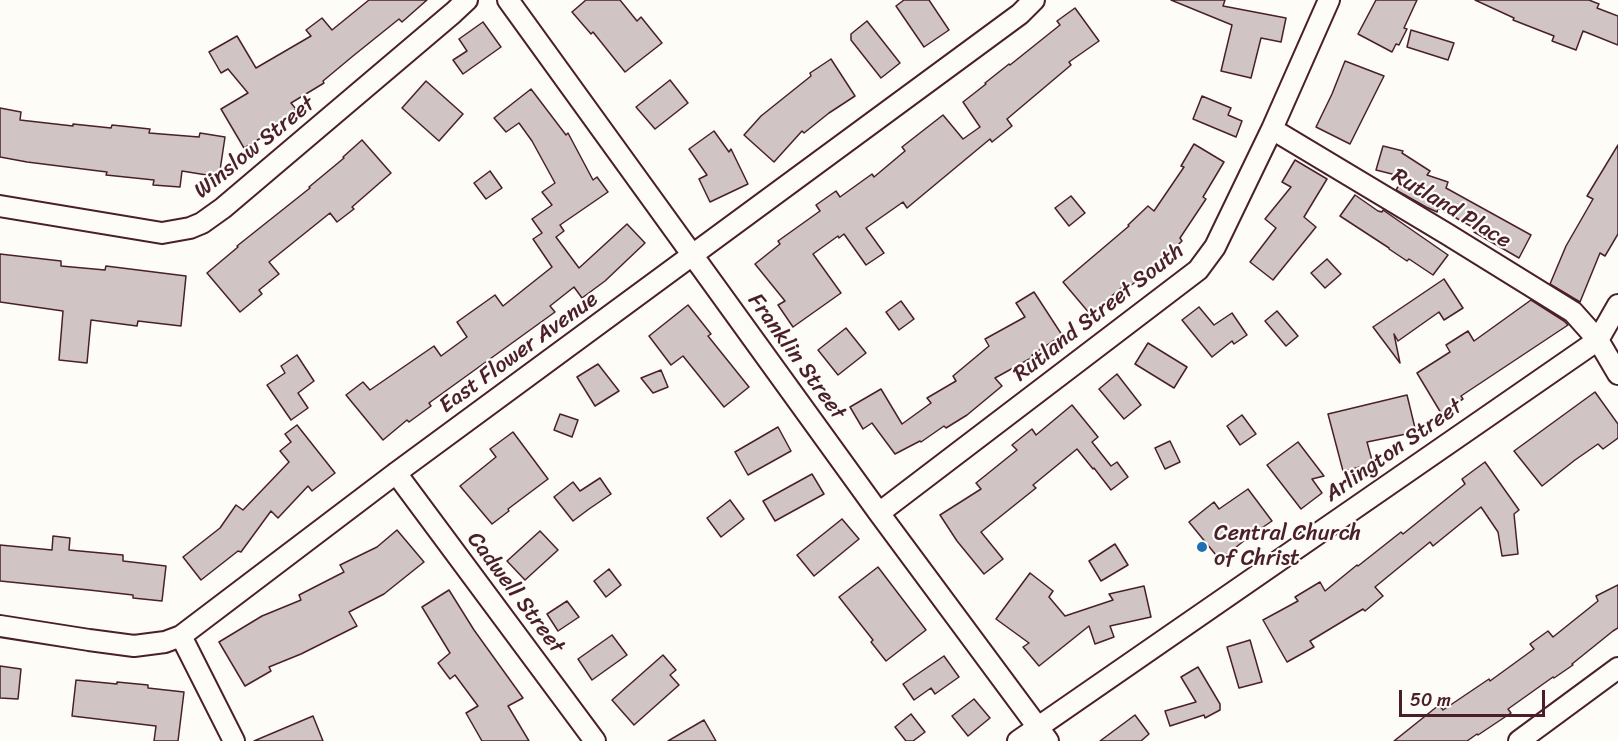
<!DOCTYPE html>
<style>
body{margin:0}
#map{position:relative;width:1618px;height:741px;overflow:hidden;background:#fdfcf7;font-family:Sriracha,sans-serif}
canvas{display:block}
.scale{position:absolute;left:1399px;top:690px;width:146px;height:27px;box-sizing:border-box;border:3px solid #4a1f2b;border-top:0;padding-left:8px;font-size:18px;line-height:21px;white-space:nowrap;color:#4a1f2b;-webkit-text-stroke:4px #fdfcf7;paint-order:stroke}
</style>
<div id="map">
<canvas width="1618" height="741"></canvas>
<div class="scale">50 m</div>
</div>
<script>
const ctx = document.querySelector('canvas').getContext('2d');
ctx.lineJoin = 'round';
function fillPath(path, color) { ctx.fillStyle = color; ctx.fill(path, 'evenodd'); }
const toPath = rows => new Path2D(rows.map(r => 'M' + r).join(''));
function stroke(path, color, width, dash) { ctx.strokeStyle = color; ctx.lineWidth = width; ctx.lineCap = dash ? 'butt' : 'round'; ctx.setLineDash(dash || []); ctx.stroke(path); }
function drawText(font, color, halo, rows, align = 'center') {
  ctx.font = font + ' Sriracha,sans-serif'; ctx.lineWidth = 4.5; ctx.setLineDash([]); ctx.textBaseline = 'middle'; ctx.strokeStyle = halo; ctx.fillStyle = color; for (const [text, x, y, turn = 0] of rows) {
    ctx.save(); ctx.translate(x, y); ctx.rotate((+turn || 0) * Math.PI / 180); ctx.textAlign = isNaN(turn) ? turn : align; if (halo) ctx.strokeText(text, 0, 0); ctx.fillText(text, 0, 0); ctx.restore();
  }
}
const building = toPath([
 [369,0,427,0,402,22,399,19,353,56,323,81,324,83,291,103,296,109,266,134,266,135,244,148,221,109,248,93,228,69,221,73,209,52,237,36,256,68,311,36,306,30,322,18,332,30,369,0],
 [586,0,620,0,637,21,641,17,662,43,625,72,593,32,591,34,572,12,586,0],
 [904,0,929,0,949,30,924,47,896,6,904,0],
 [1171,0,1225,0,1223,6,1286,18,1281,42,1261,38,1251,78,1221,71,1232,25,1171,0],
 [1376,0,1417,0,1404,28,1407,29,1399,45,1396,44,1392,52,1358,34,1376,0],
 [1475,0,1589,0,1599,4,1597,8,1618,16,1618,45,1583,31,1576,50,1552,41,1554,36,1513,20,1514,18,1475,0],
 [1075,8,1099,41,1069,62,1071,65,1007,119,1012,126,992,142,990,139,907,208,903,202,866,228,884,253,866,265,844,234,839,238,838,236,813,254,841,293,793,327,778,305,785,301,755,264,780,244,778,241,820,211,816,205,836,191,840,197,872,174,874,177,905,151,902,147,943,115,963,139,980,127,963,102,986,84,985,83,1009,64,1010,65,1060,25,1057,21,1075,8],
 [867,21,900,63,881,78,851,40,851,34,867,21],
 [483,22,501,47,463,74,453,60,467,51,459,39,483,22],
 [1411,30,1454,43,1448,60,1407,47,1411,30],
 [831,59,855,96,829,113,804,133,802,131,774,162,744,135,761,116,811,76,810,73,831,59],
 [1345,61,1384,76,1350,144,1316,127,1332,94,1345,61],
 [670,80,688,103,655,129,636,107,670,80],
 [426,81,463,114,439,141,402,108,426,81],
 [531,89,566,135,568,133,593,180,597,177,608,192,560,225,564,231,556,237,579,268,627,224,645,243,605,281,582,298,574,287,550,306,555,312,429,403,431,406,409,422,407,420,383,440,346,395,363,382,370,390,434,346,441,356,467,337,457,322,495,295,503,306,552,267,533,239,542,233,532,219,552,205,542,192,555,183,532,141,519,123,506,132,494,118,531,89],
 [1202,96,1231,108,1228,115,1242,121,1236,137,1193,119,1202,96],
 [0,108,21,112,20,120,73,126,73,124,111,128,112,125,150,129,149,133,199,137,200,133,225,137,219,177,182,171,180,187,153,185,154,180,106,175,107,172,27,162,0,157,0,108],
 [714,131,729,152,731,149,748,184,710,202,699,179,707,175,689,149,714,131],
 [362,140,391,173,352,207,354,209,337,222,330,213,269,262,279,274,259,290,262,294,240,312,207,273,238,247,237,246,310,188,309,187,344,158,343,157,362,140],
 [1194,144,1224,162,1203,197,1206,199,1180,238,1182,241,1159,263,1129,287,1126,284,1090,314,1063,282,1129,226,1128,225,1148,206,1154,211,1184,167,1181,166,1194,144],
 [1618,145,1618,234,1605,256,1600,253,1580,302,1550,284,1566,246,1593,199,1587,196,1618,145],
 [1383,146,1403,151,1402,153,1430,171,1427,175,1448,182,1446,188,1531,235,1519,258,1474,232,1476,229,1438,208,1437,212,1426,207,1396,190,1404,177,1376,170,1383,146],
 [1295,160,1327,179,1304,217,1316,227,1273,280,1250,262,1276,228,1265,219,1291,187,1282,182,1295,160],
 [490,171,502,188,486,199,474,183,490,171],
 [1355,195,1378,211,1382,212,1383,210,1448,255,1433,275,1409,259,1407,261,1389,249,1389,248,1340,216,1355,195],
 [1071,196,1085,213,1069,226,1055,208,1071,196],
 [0,254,61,261,61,266,105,270,106,266,186,276,181,326,138,321,137,326,91,320,87,363,59,360,63,311,0,302,0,254],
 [1327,259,1341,274,1325,288,1311,273,1327,259],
 [1444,279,1463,308,1444,320,1439,312,1398,341,1394,334,1400,363,1373,327,1444,279],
 [1034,292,1062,335,1032,355,1033,357,995,378,1002,386,967,415,946,428,944,426,921,442,920,441,895,454,872,423,863,429,850,407,881,389,902,424,931,403,927,398,956,381,953,376,989,346,985,339,1025,317,1016,303,1034,292],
 [1531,300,1564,321,1568,325,1461,396,1463,399,1441,413,1417,373,1450,352,1446,345,1468,331,1474,341,1531,300],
 [901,301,914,319,899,330,886,312,901,301],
 [688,305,711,334,708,336,749,387,724,407,683,356,671,365,649,336,688,305],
 [1199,307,1214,325,1232,313,1247,335,1234,344,1232,341,1212,357,1182,320,1199,307],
 [1277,311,1298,336,1286,346,1265,321,1277,311],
 [846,328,866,353,838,375,818,350,846,328],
 [1148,343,1187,367,1174,388,1135,364,1148,343],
 [297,355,314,381,298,393,308,408,291,420,267,385,285,373,281,366,297,355],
 [598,364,619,391,595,406,577,377,598,364],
 [661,370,668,387,653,393,641,378,661,370],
 [1117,374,1141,405,1124,419,1099,389,1117,374],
 [1595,392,1618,424,1618,438,1603,449,1598,444,1575,460,1542,486,1514,451,1595,392],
 [1407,395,1416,432,1367,442,1373,464,1343,471,1328,414,1407,395],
 [1072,405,1098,437,1092,442,1111,466,1117,462,1128,477,1111,490,1094,468,1093,469,1077,449,1033,485,1036,488,981,532,1003,559,984,574,957,541,940,515,981,489,976,483,1017,450,1012,445,1032,429,1036,435,1072,405],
 [560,414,578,420,572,437,554,430,560,414],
 [1242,415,1256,434,1240,445,1227,426,1242,415],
 [297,425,335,473,312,491,308,486,278,518,271,511,241,552,238,551,201,580,183,557,220,528,236,505,243,510,289,462,280,451,291,442,285,434,297,425],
 [778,427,791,451,748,475,735,452,778,427],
 [513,432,548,479,508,509,509,511,492,524,460,486,496,457,490,449,513,432],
 [1170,441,1180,462,1165,469,1155,448,1170,441],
 [1298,442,1324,476,1312,479,1322,493,1301,509,1267,465,1298,442],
 [1485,462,1519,510,1514,514,1518,554,1502,556,1498,532,1481,507,1433,546,1430,542,1375,587,1383,596,1365,611,1363,609,1310,641,1314,647,1287,662,1263,620,1298,601,1295,597,1320,582,1325,591,1357,565,1358,566,1401,532,1403,534,1465,484,1462,479,1485,462],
 [812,474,824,494,775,521,763,501,812,474],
 [600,478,611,494,589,509,573,521,554,497,573,482,580,491,600,478],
 [1248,489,1272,521,1250,536,1220,560,1189,522,1214,502,1219,509,1248,489],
 [730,500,744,519,721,537,707,518,730,500],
 [842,519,859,539,814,576,797,555,842,519],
 [397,530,424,562,384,594,349,612,357,626,301,654,269,667,271,671,245,686,219,642,262,616,301,600,299,595,344,572,340,565,377,547,397,530],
 [540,531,558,550,525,580,507,561,540,531],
 [53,536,70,538,69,550,123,555,123,561,166,566,162,601,133,598,133,595,89,590,0,581,0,545,52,550,53,536],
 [1115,544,1128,565,1101,581,1089,561,1115,544],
 [878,567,926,630,886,661,871,642,873,640,839,597,878,567],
 [609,569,621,585,606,597,594,581,609,569],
 [1030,573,1053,591,1049,597,1065,616,1113,600,1109,594,1144,586,1151,617,1110,626,1114,637,1095,644,1089,626,1039,666,1023,647,1029,643,996,619,1030,573],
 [1618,585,1618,628,1613,631,1572,664,1573,665,1554,678,1553,677,1508,709,1511,713,1478,735,1477,734,1467,741,1394,741,1439,705,1443,710,1489,679,1490,681,1534,649,1530,644,1548,631,1553,637,1598,601,1596,596,1618,585],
 [449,590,474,630,523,698,508,706,529,741,482,741,466,713,478,706,455,675,450,679,438,663,450,653,422,607,449,590],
 [567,601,579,617,558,631,547,614,567,601],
 [612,635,627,655,592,680,578,659,612,635],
 [1250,640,1262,682,1239,688,1227,647,1250,640],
 [663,655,676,670,670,675,679,685,634,725,612,700,663,655],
 [944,656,959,677,935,694,931,688,914,700,903,684,944,656],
 [0,666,21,669,18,699,0,698,0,666],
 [1198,667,1220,704,1220,710,1205,718,1204,715,1170,726,1165,711,1196,702,1181,677,1198,667],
 [76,680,117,684,117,682,148,685,148,688,184,692,178,741,154,741,156,726,72,716,76,680],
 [974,699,990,718,968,736,952,716,974,699],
 [911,714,925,732,913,741,906,741,895,727,911,714],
 [1135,715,1149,734,1141,741,1100,741,1135,715],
 [313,716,323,741,254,741,313,716],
 [704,720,716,741,668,741,704,720]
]);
fillPath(building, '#d0c5c4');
stroke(building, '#4a1f2b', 1.5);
const minor = toPath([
 [508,0,879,513,1048,741],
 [1272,129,1447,234,1573,312,1598,340,1618,374],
 [0,206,162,233,190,228,202,223,223,208,453,13,467,0],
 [396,473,595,741],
 [879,513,1198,270,1215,247,1272,129,1329,0],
 [0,626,89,640,134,646,165,642,181,636,396,473,1020,14,1034,0],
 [181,636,234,741],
 [1018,741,1598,340,1618,305],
 [1519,741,1618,668]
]);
stroke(minor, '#4a1f2b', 24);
stroke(minor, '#fdfcf7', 20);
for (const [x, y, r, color] of [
 [1202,547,6,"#1f6fb2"]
]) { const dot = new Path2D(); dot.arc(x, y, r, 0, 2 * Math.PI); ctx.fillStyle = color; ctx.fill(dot); stroke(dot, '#fdfcf7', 2); }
drawText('22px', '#4a1f2b', '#fdfcf7', [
 ["Winslow Street",255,148,-39],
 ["Rutland Place",1451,209,31],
 ["Rutland Street South",1099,313,-38],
 ["East Flower Avenue",519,353,-36],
 ["Franklin Street",796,357,54],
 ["Arlington Street",1394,451,-35],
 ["Cadwell Street",515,593,53]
]);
drawText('22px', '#4a1f2b', '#fdfcf7', [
 ["Central Church",1214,534],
 ["of Christ",1214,559]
], 'left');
</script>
